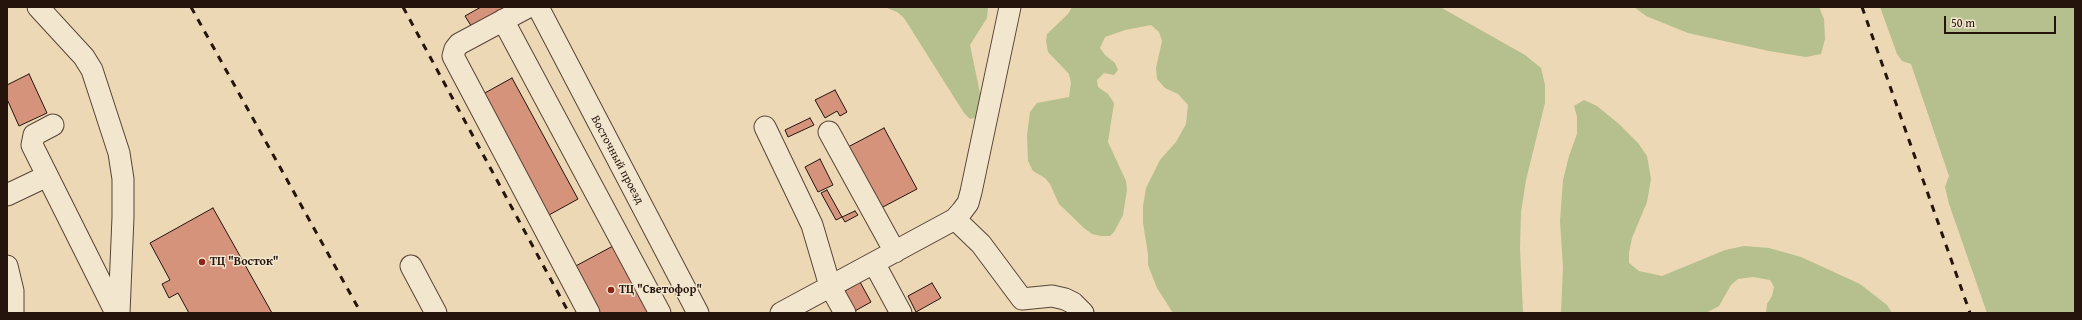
<!DOCTYPE html>
<meta charset="utf-8">
<style>
body{margin:0}
#map{position:relative;width:2082px;height:320px;overflow:hidden;background:#ecd8b5;font-family:"Gentium Book Plus",serif}
canvas{display:block}
.frame{position:absolute;inset:0;border:8px solid #25140c;pointer-events:none}
.scale{position:absolute;left:1944px;top:16px;width:112px;height:18px;box-sizing:border-box;border:2px solid #25140c;border-top:0;padding-left:5px;font-size:12px;line-height:14px;white-space:nowrap;color:#25140c;-webkit-text-stroke:3px #f3e6cf;paint-order:stroke}
</style>
<div id="map">
<canvas width="2082" height="320"></canvas>
<div class="frame"></div>
<div class="scale">50 m</div>
</div>
<script>
const ctx = document.querySelector('canvas').getContext('2d');
ctx.lineJoin = 'round';
function fillPath(path, color) { ctx.fillStyle = color; ctx.fill(path, 'evenodd'); }
const toPath = rows => new Path2D(rows.map(r => 'M' + r).join(''));
function stroke(path, color, width, dash) { ctx.strokeStyle = color; ctx.lineWidth = width; ctx.lineCap = dash ? 'butt' : 'round'; ctx.setLineDash(dash || []); ctx.stroke(path); }
function drawText(font, color, halo, rows, align = 'center') {
  ctx.font = font + ' "Gentium Book Plus",serif'; ctx.lineWidth = 3; ctx.setLineDash([]); ctx.textBaseline = 'middle'; ctx.strokeStyle = halo; ctx.fillStyle = color; for (const [text, x, y, turn = 0] of rows) {
    ctx.save(); ctx.translate(x, y); ctx.rotate((+turn || 0) * Math.PI / 180); ctx.textAlign = isNaN(turn) ? turn : align; if (halo) ctx.strokeText(text, 0, 0); ctx.fillText(text, 0, 0); ctx.restore();
  }
}
fillPath(toPath([
 [875,7,988,7,987,18,970,45,981,98,981,108,975,118,970,119,964,113,904,18,897,12,887,8],
 [1072,7,1440,7,1525,55,1541,68,1545,85,1545,103,1526,180,1521,212,1520,248,1523,313,1173,313,1157,288,1148,265,1148,254,1143,223,1143,206,1146,188,1160,160,1176,142,1186,124,1188,105,1178,94,1165,88,1157,79,1156,68,1162,41,1159,32,1151,25,1125,30,1105,37,1100,48,1105,55,1115,63,1118,70,1114,75,1104,73,1097,80,1098,87,1108,94,1114,103,1108,142,1126,181,1127,190,1123,215,1114,232,1110,236,1101,236,1092,234,1084,228,1059,204,1050,184,1045,178,1033,171,1028,161,1027,135,1030,112,1037,103,1069,97,1071,83,1069,74,1048,52,1046,41,1047,34,1068,14],
 [1634,7,1819,7,1824,19,1825,39,1821,54,1806,57,1769,51,1688,33,1646,16],
 [1880,7,2075,7,2075,313,1987,313,1949,204,1945,187,1949,176,1911,64,1902,61,1897,54],
 [1584,100,1597,106,1619,124,1638,143,1647,156,1651,179,1647,202,1632,238,1629,253,1629,263,1639,271,1662,276,1725,250,1744,246,1769,248,1801,257,1860,284,1887,305,1892,313,1766,313,1767,304,1772,296,1774,287,1770,280,1753,277,1738,279,1731,285,1719,306,1706,313,1561,313,1563,267,1560,221,1563,180,1569,156,1577,134,1577,117,1574,106]
]), '#b6bf8e');
const building = toPath([
 [481,7,502,7,505,12,473,29,465,16,481,7],
 [29,74,47,113,19,126,7,99,7,85,29,74],
 [512,78,578,199,549,215,483,94,512,78],
 [835,90,847,112,840,116,837,111,825,118,815,100,835,90],
 [810,118,814,125,788,137,785,130,810,118],
 [884,128,917,189,881,208,848,147,884,128],
 [820,159,833,185,818,192,805,167,820,159],
 [827,190,842,217,836,220,821,193,827,190],
 [213,208,272,313,189,313,178,293,169,298,162,284,170,280,150,243,213,208],
 [855,211,858,215,845,222,842,217,855,211],
 [613,246,650,313,597,313,572,268,613,246],
 [860,282,871,302,853,312,843,292,860,282],
 [932,283,941,298,916,312,908,296,932,283]
]);
fillPath(building, '#d5937c');
stroke(building, '#25140c', 1);
const minor = toPath([
 [38,7,84,57,92,70,119,153,123,179,123,217,119,313],
 [528,7,459,44,455,49,453,56,589,313],
 [538,7,698,313],
 [503,20,660,313],
 [53,125,34,135,32,145,116,313],
 [765,127,812,225,830,286,845,313],
 [829,132,895,252],
 [7,195,47,176],
 [955,219,981,244,1022,299,1052,296,1065,299,1073,303,1083,313],
 [874,263,901,313],
 [7,266,13,291,13,313],
 [411,266,436,313],
 [781,313,955,219,962,211,968,203,971,192,1010,7]
]);
stroke(minor, '#574536', 23);
stroke(minor, '#f3e6cf', 21);
stroke(toPath([
 [191,7,361,313],
 [403,7,569,313],
 [1862,7,1970,313]
]), '#25140c', 3, [7, 7]);
for (const [x, y, r, color] of [
 [202,262,4,"#8f2418"],
 [611,290,4,"#8f2418"]
]) { const dot = new Path2D(); dot.arc(x, y, r, 0, 2 * Math.PI); ctx.fillStyle = color; ctx.fill(dot); stroke(dot, '#f3e6cf', 1.5); }
drawText('12px', '#25140c', '#f3e6cf', [
 ["Восточный проезд",617,160,62]
]);
drawText('bold 12px', '#25140c', '#f3e6cf', [
 ["ТЦ \"Восток\"",210,262],
 ["ТЦ \"Светофор\"",619,290]
], 'left');
</script>
